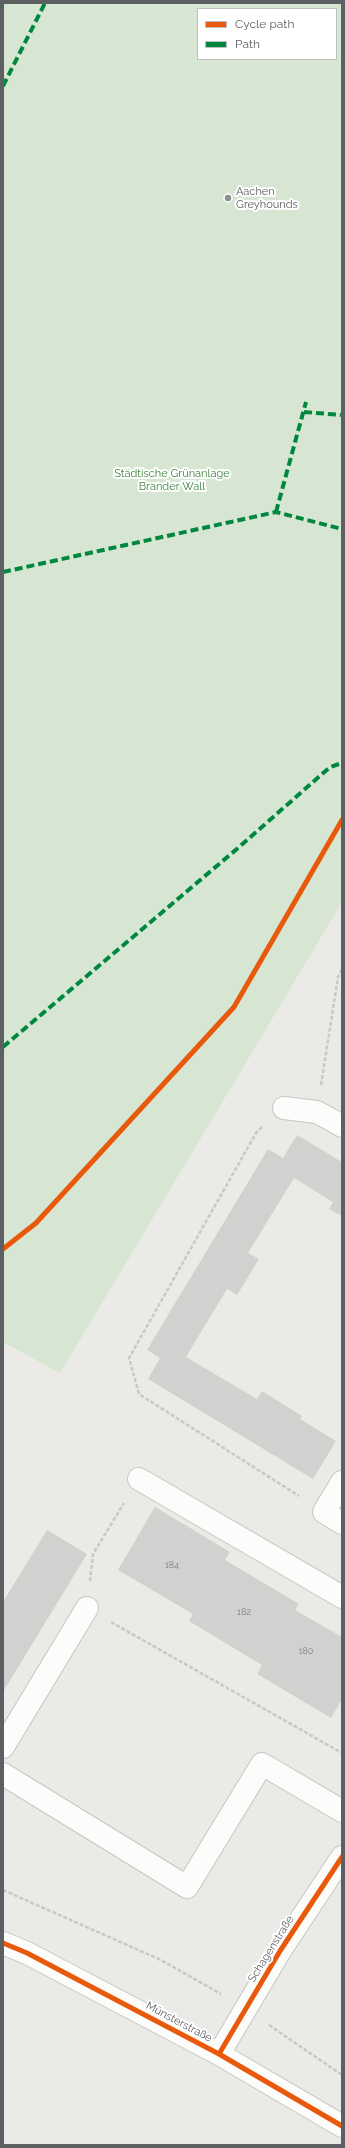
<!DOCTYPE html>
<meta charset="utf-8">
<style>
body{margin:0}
#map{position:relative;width:345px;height:2148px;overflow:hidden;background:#ebeae6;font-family:Raleway,sans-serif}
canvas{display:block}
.frame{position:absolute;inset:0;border:4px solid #5c6063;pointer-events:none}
.legend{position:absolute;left:197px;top:8px;width:140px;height:52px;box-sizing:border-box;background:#fff;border:1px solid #bebfc1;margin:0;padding:5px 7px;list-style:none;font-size:12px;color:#5c6063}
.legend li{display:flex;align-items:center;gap:8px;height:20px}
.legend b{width:20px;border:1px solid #bebfc1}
</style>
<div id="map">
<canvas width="345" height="2148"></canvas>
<div class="frame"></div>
<ul class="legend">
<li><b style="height:5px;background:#e8590c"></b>Cycle path</li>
<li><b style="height:5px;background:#00873e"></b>Path</li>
</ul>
</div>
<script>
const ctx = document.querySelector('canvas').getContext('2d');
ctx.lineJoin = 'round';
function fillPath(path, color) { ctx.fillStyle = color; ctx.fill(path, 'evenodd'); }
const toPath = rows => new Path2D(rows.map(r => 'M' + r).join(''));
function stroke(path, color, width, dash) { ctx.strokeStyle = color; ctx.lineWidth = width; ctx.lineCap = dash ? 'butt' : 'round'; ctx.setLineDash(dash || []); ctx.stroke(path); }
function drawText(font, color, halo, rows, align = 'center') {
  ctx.font = font + ' Raleway,sans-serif'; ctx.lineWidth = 4; ctx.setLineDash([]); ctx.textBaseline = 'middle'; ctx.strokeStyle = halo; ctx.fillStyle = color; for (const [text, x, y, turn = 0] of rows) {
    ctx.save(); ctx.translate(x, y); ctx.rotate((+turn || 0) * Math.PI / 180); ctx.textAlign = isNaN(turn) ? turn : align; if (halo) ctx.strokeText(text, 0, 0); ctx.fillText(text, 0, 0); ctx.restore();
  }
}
fillPath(toPath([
 [3,3,342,3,342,902,60,1373,3,1342],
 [198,9,336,9,336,59,198,59]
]), '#d6e6d2');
fillPath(toPath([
 [297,1135,342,1162,342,1216,329,1209,333,1202,294,1178,248,1253,259,1259,237,1295,227,1289,186,1357,257,1399,262,1391,302,1416,300,1419,336,1441,313,1479,148,1379,160,1358,147,1350,268,1149,283,1158],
 [155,1507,230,1552,225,1560,299,1604,295,1610,342,1637,342,1699,331,1718,257,1674,262,1665,189,1621,193,1614,118,1570],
 [47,1530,87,1554,3,1692,3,1602]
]), '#d2d1cf');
const minor = toPath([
 [284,1108,317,1112,342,1126],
 [139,1479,342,1597],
 [342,1482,324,1512,342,1523],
 [3,1747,87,1608],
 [3,1774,187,1887,262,1764,342,1811],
 [3,1943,27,1953,219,2054,342,2126],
 [219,2054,280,1951,342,1857]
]);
stroke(minor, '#c5c6c6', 24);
stroke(toPath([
 [321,1085,338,977,342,969],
 [262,1127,256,1133,129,1358,139,1394,299,1496],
 [90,1581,93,1554,124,1503],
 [111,1622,342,1753],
 [3,1890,161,1960,221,1994],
 [269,2025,342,2075]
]), '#c5cac8', 2.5, [4, 2]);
stroke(minor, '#fcfcfb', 22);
stroke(toPath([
 [3,86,45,3],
 [304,412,342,415],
 [276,512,306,402],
 [3,572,276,512,342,529],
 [3,1047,238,848,330,767,342,763]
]), '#00873e', 4, [8, 4]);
stroke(toPath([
 [3,1249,36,1223,234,1007,342,820],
 [3,1943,27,1953,219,2054,342,2126],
 [219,2054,280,1951,342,1857]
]), '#e8590c', 5);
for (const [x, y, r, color] of [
 [228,198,4,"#8e9091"]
]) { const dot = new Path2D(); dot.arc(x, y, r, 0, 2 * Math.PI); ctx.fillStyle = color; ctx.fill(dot); stroke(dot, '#fff', 1.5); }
drawText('9px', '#7b7e7f', null, [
 ["184",172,1565],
 ["182",244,1612],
 ["180",306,1651]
]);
drawText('11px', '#5c6063', '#fff', [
 ["Aachen",236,192],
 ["Greyhounds",236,205]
], 'left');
drawText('11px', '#3d833b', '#fff', [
 ["Städtische Grünanlage",172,474],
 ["Brander Wall",172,487]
]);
drawText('11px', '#5c6063', '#fff', [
 ["Schagenstraße",271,1949,-58],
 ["Münsterstraße",179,2022,28]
]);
</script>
